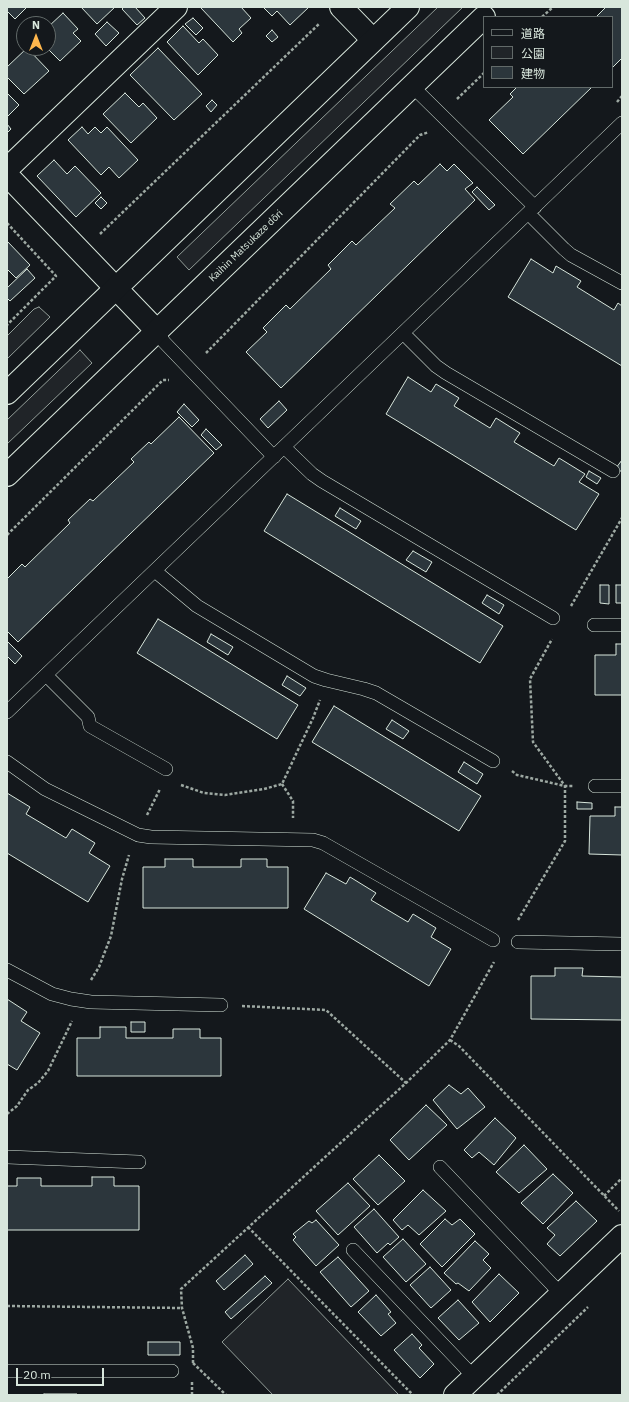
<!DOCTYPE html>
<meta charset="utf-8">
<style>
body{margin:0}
#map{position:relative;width:629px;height:1402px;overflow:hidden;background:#14181c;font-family:"IBM Plex Sans","Noto Sans JP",sans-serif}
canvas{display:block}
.frame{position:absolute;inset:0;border:8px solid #d8e6dc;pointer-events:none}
.legend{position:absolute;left:483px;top:16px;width:130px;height:72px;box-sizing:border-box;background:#14181c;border:1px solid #626a69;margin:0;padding:5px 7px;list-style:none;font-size:12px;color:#d8e6dc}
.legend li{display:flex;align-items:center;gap:8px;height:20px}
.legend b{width:20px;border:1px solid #626a69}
.north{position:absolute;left:16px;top:16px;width:40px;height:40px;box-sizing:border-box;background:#14181c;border:1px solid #626a69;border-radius:50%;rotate:0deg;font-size:11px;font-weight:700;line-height:16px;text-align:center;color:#d8e6dc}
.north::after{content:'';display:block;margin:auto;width:14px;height:18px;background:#ffb74d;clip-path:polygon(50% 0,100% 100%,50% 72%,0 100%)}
.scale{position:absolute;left:16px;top:1368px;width:88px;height:18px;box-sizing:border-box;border:2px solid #d8e6dc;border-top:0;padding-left:5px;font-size:12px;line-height:14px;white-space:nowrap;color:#d8e6dc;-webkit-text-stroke:3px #14181c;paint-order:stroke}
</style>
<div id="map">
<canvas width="629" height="1402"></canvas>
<div class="frame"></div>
<ul class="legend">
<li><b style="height:5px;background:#14181c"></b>道路</li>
<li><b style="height:11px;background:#202428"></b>公園</li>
<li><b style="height:11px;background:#2c363c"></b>建物</li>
</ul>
<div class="north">N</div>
<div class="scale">20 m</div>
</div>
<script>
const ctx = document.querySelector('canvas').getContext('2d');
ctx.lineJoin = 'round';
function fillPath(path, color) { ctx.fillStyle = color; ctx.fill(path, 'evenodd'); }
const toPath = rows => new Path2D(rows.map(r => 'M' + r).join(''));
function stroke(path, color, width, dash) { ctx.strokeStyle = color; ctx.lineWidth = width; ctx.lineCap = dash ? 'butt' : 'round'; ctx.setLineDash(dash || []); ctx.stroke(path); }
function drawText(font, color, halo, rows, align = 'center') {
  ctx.font = font + ' "IBM Plex Sans",sans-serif'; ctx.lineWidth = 3; ctx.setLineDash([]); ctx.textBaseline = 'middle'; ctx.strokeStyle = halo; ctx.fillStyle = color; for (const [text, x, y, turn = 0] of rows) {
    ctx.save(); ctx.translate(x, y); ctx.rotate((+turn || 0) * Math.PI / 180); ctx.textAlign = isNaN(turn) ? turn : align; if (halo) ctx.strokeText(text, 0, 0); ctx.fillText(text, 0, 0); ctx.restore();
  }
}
const green = toPath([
 [438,7,463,7,189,270,177,257,438,7],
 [39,307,50,317,7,359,7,336,34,309,39,307],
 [80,350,92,363,7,444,7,420,80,350],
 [288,1279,399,1395,273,1395,222,1342,288,1279]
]);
fillPath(green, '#202428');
stroke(green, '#939e99', 1);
const building = toPath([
 [7,7,27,7,15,19,7,11,7,7],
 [81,7,115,7,97,24,81,7],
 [124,7,135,7,145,18,137,25,122,9,124,7],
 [202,7,241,7,251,18,239,29,242,33,233,42,201,8,202,7],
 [263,7,309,7,290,25,277,11,272,16,263,7],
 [606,7,622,7,622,58,612,68,612,17,596,17,606,7],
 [63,13,78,29,73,33,81,41,60,61,47,48,48,48,48,27,63,13],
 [193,18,203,28,196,35,185,24,193,18],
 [107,22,119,33,106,46,95,34,107,22],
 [183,26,199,43,203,39,218,55,198,75,167,42,183,26],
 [272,30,278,37,272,42,266,36,272,30],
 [27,48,49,71,24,94,7,77,7,67,27,48],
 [158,48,202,94,174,120,130,75,158,48],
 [517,87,592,87,523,154,489,120,513,97,510,94,517,87],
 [7,93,19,105,7,117,7,93],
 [125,93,139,107,143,103,157,118,131,143,103,114,125,93],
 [212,100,217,105,211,112,206,106,212,100],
 [7,124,11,129,7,133,7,124],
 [82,127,88,134,95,127,101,133,107,127,138,160,119,178,109,167,101,175,68,140,82,127],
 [54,160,67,174,75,166,101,193,76,217,37,176,54,160],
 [440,164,447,171,454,164,473,183,465,189,475,200,281,388,246,352,267,332,263,328,286,305,290,309,331,269,328,265,352,241,356,245,395,208,390,204,414,181,418,185,440,164],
 [477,187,495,205,489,210,472,192,477,187],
 [101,197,107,203,101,209,95,203,101,197],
 [7,241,30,265,16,278,7,269,7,241],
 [531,259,553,273,556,266,581,281,577,287,614,310,618,303,622,306,622,366,508,297,531,259],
 [27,269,35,278,10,301,7,298,7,288,27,269],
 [408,377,431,392,436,384,459,398,454,406,490,428,496,418,520,433,514,442,554,466,559,458,585,474,579,482,599,494,576,530,386,414,408,377],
 [279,401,287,410,268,428,260,419,279,401],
 [184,404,199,420,192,427,177,412,184,404],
 [179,417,214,453,18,642,7,631,7,579,22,564,25,567,70,523,68,520,90,499,93,501,134,462,131,459,149,442,151,444,179,417],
 [206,429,222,445,216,450,201,435,206,429],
 [622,460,622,472,616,468,622,460],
 [589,471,601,478,597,484,586,477,589,471],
 [287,494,503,626,480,663,264,531,287,494],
 [340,508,361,521,356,529,335,516,340,508],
 [413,551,432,562,426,572,406,560,413,551],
 [600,585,609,585,609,604,600,603,600,585],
 [616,585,622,585,622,603,616,603,616,585],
 [487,595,504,605,499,614,482,603,487,595],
 [158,619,298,705,277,739,137,653,158,619],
 [211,634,233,647,228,655,207,642,211,634],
 [7,641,22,656,15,664,7,656,7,641],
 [616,644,622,644,622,695,595,695,595,655,616,655,616,644],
 [287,676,306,688,300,696,282,685,287,676],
 [334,706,481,796,459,831,312,742,334,706],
 [392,720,409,731,403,739,386,729,392,720],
 [464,762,483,774,477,784,458,772,464,762],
 [7,793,30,807,26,814,66,838,72,829,95,843,89,853,110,866,88,902,7,853,7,793],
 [577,802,592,803,592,809,577,809,577,802],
 [615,807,622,807,622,855,589,854,590,816,615,816,615,807],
 [165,859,193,859,193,867,241,867,241,859,267,859,267,867,288,867,288,908,143,908,143,867,165,867,165,859],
 [326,873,346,884,350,877,376,893,371,900,408,922,413,914,436,928,431,937,451,949,429,986,304,909,326,873],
 [555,968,583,968,582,976,622,977,622,1020,531,1019,531,976,555,976,555,968],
 [7,999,27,1012,21,1021,40,1033,17,1070,7,1064,7,999],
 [131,1022,145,1022,145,1032,131,1032,131,1022],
 [100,1027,126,1027,126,1038,173,1038,173,1029,200,1029,200,1038,221,1038,221,1076,77,1076,77,1038,100,1038,100,1027],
 [449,1085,461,1094,468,1088,485,1107,457,1129,433,1100,449,1085],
 [426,1105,447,1125,409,1160,390,1140,426,1105],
 [495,1118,516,1138,494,1165,479,1152,472,1158,464,1150,495,1118],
 [524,1145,547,1169,519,1193,496,1172,524,1145],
 [379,1155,405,1181,378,1205,353,1179,379,1155],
 [553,1174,573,1193,543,1224,521,1203,553,1174],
 [92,1177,114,1177,114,1186,139,1186,139,1230,7,1230,7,1186,17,1186,17,1178,41,1178,41,1186,92,1186,92,1177],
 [348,1183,370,1206,338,1235,316,1211,348,1183],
 [423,1190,446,1211,419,1235,408,1225,402,1230,393,1220,423,1190],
 [576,1201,597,1221,560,1256,547,1244,555,1235,547,1228,576,1201],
 [374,1209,399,1237,390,1245,388,1243,377,1253,354,1227,374,1209],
 [445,1219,452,1225,460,1219,475,1234,442,1267,420,1244,445,1219],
 [316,1220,339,1245,316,1266,293,1240,296,1237,293,1234,309,1221,312,1223,316,1220],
 [403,1239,426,1264,406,1282,383,1257,403,1239],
 [475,1241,489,1254,483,1260,491,1268,469,1291,458,1283,456,1284,444,1273,475,1241],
 [245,1255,253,1264,224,1290,216,1281,245,1255],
 [338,1257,369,1291,351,1307,320,1272,338,1257],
 [430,1267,451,1290,431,1308,410,1285,430,1267],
 [499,1274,519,1293,490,1322,472,1302,499,1274],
 [265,1276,272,1283,231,1319,225,1312,265,1276],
 [376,1295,391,1312,388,1314,396,1323,381,1336,358,1312,376,1295],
 [458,1300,479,1323,459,1340,438,1318,458,1300],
 [412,1334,422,1345,419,1348,434,1364,420,1378,394,1350,412,1334],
 [148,1342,180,1342,180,1355,148,1355,148,1342],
 [44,1394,77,1394,77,1395,44,1395,44,1394]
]);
fillPath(building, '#2c363c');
stroke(building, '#d8e6dc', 1);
const lane = toPath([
 [412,86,535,207],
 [528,213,564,249,571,255,622,283],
 [157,331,164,342,274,457],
 [403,333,436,366,446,373,613,471],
 [284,447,312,474,322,481,553,618],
 [155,571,197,606,314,676,326,680,364,689,376,693,493,761],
 [594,625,622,625],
 [46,675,88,717,90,726,166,769],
 [7,712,622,123],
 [7,762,45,789,138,835,151,837,313,840,323,843,493,940],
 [595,786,622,786],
 [518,942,622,944],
 [7,970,52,994,71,999,91,1002,221,1005],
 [7,1157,139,1162],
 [440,1167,561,1294],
 [353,1250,474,1377],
 [7,1371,172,1371]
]);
const street = toPath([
 [341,7,373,40],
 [7,169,176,7],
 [7,175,157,331]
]);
const secondary = toPath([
 [7,393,408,7],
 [7,475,484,17],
 [455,1395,622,1236]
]);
stroke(lane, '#d8e6dc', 14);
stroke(street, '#d8e6dc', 24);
stroke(secondary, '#d8e6dc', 24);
stroke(toPath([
 [542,17,553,7],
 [457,99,484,73],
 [617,102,622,96],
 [7,223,56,276,7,325],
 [100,234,320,23],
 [206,353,420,135,429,132],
 [7,535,163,380,169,380],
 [571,606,622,518],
 [512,771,517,775,565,786,574,786],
 [282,784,293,801,293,818],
 [181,785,204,793,225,795,264,789,282,784,313,718,320,700],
 [147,815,160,789],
 [518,920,565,841,565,786,533,742,530,679,552,639],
 [91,980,99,967,111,936,122,879,129,855],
 [242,1006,326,1010,406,1083],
 [450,1040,459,1046,619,1211],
 [7,1114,17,1106,28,1090,38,1083,48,1071,72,1021],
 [604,1196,622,1178],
 [248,1227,413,1395],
 [7,1306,182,1308],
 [193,1363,193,1348,182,1308,181,1289,406,1083,450,1040,494,962],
 [193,1363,226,1395],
 [192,1395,192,1380],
 [497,1395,588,1307]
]), '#9da8a2', 2.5, [3, 2]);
stroke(lane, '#14181c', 13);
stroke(street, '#14181c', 22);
stroke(secondary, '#14181c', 22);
drawText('10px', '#d8e6dc', '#14181c', [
 ["Kaihin Matsukaze dōri",246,246,-44]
]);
</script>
